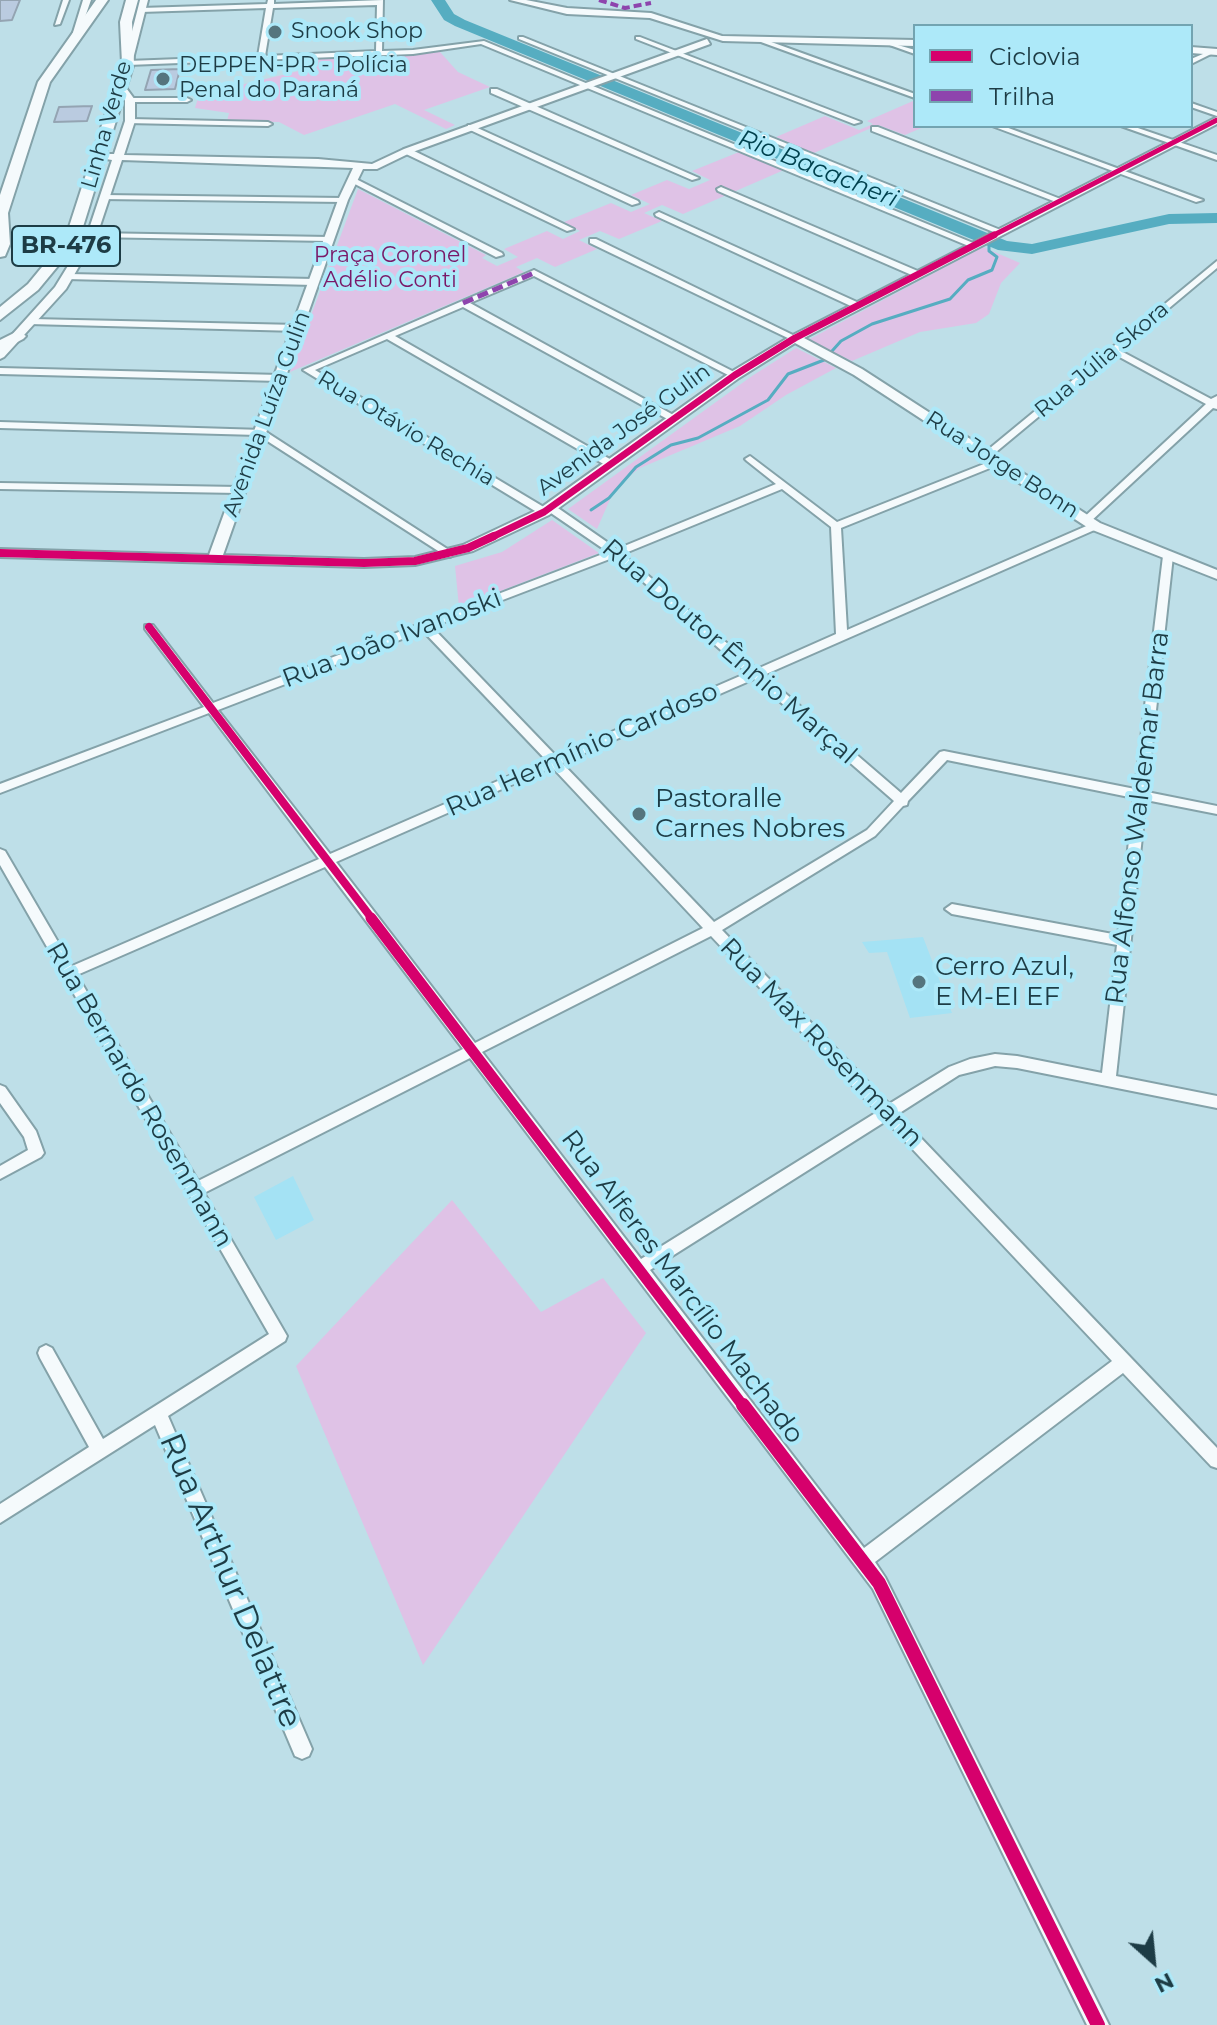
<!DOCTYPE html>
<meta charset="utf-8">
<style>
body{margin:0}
#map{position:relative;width:1217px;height:2025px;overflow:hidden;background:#bedfe8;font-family:Montserrat,sans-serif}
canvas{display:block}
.legend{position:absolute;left:913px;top:24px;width:280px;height:104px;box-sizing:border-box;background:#ade9f9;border:2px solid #73a4b1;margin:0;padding:10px 14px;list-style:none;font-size:24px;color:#1d3c45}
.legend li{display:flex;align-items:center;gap:16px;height:40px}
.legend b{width:40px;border:2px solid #73a4b1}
.north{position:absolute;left:1113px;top:1921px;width:80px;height:80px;-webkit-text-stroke:6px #ade9f9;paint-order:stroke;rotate:153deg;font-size:22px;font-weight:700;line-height:32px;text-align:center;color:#1d3c45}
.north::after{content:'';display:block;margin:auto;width:28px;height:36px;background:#1d3c45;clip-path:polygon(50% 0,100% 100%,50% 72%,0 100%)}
</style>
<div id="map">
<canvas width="1217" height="2025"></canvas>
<ul class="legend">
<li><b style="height:10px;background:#d6006c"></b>Ciclovia</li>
<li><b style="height:10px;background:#8e44ad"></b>Trilha</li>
</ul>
<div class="north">N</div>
</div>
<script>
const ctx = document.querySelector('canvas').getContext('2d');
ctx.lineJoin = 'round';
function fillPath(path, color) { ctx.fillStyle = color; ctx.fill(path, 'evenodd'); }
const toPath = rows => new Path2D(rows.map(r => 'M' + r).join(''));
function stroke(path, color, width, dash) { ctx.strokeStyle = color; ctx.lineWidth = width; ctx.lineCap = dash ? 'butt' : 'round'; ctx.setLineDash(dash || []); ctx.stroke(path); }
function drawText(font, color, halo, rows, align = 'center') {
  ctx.font = font + ' Montserrat,sans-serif'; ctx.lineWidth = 8; ctx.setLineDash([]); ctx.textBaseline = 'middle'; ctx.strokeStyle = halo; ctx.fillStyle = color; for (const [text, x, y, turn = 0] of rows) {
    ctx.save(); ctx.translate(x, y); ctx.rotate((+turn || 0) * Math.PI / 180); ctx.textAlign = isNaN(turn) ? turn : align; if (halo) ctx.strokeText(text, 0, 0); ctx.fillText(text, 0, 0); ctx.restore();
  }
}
fillPath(toPath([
 [923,937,952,1013,910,1018,887,952,869,953,862,942],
 [293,1176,314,1220,276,1240,254,1197]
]), '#a4e2f4');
fillPath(toPath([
 [440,52,458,72,490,87,424,110,455,125,446,129,395,104,304,135,279,122,227,121,229,113,195,108,199,95,307,69,307,60],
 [913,101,915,126,926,126,905,135,878,125,814,153,776,137,825,116,859,130,873,124,867,121],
 [739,152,784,170,683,214,662,205,644,213,662,221,619,239,600,231,579,240,597,249,555,267,537,258,516,267,524,272,290,372,358,189,486,255,482,258,497,266,518,257,504,249,547,231,563,239,580,231,564,222,611,203,631,212,650,204,631,195,667,180,689,189,710,180,692,171],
 [983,247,1020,263,1001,283,989,314,976,323,920,332,852,361,808,340],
 [796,348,836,368,786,395,740,426,640,468,624,480,611,497,597,529,568,509,752,376],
 [552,520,599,553,459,607,455,566,502,552],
 [452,1200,541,1312,603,1278,646,1333,423,1665,296,1366]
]), '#dfc2e6');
stroke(toPath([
 [591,510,609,498,636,467,671,445,698,438,768,400,788,374,824,360,841,341,872,324,950,299,968,280,992,270,997,257,989,251,989,240]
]), '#56adc1', 3);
fillPath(toPath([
 [431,0,445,0,454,14,465,20,1007,241,1032,244,1169,214,1217,213,1217,223,1169,224,1032,254,998,250,455,26,444,20,431,0]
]), '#56adc1');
const building = toPath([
 [0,0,20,0,12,20,0,21,0,0],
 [180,69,175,89,145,90,151,70,180,69],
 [92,106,87,121,54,122,59,107,92,106]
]);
fillPath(building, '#bacbe0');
stroke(building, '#94a4b2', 2);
const street = toPath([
 [63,0,69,0,60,24,55,25,63,0],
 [268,0,274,0,274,4,383,0,382,51,413,50,484,41,978,245,971,247,481,44,413,54,128,65,125,63,128,61,258,56,266,8,141,12,138,10,141,8,267,4,268,0],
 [377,5,376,51,265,56,273,8,377,5],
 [519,37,523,37,1003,231,996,233,519,39,519,37],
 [636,37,640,37,861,122,854,124,636,39,636,37],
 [763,39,915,94,915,98,761,42,763,39],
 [884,41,915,50,915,54,884,43,884,41],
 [1210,51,1215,52,1191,64,1191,59,1210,51],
 [491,89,497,89,699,178,692,180,491,93,491,89],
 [130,98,187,98,191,100,187,102,127,102,130,98],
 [1191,103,1217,112,1217,116,1191,107,1191,103],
 [130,119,268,122,272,124,268,126,127,123,127,119,130,119],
 [471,125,638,201,639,203,632,205,468,129,468,125,471,125],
 [992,126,1003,126,1203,200,1196,202,992,126],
 [1121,126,1132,126,1217,155,1217,160,1121,126],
 [872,127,878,127,1063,200,1056,202,872,131,872,127],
 [404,149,410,149,574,229,567,231,404,153,404,149],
 [354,178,502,253,503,255,496,257,351,182,350,180,354,178],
 [721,187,920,272,921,274,914,276,718,191,717,189,721,187],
 [104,195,343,198,347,200,343,202,101,199,101,195,104,195],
 [659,212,859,303,860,305,853,307,656,216,655,214,659,212],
 [92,233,329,237,333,239,329,241,89,237,89,233,92,233],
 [590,239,596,239,799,338,792,340,590,243,590,239],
 [1217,261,1217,268,1119,350,1211,399,1217,396,1217,409,1213,408,1090,522,1082,522,1081,520,1206,404,1114,354,990,457,984,457,984,453,1217,261],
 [534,270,740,375,732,377,534,276,470,303,677,417,677,421,671,421,463,307,395,336,615,462,615,466,607,466,387,339,315,370,547,509,547,506,555,506,617,549,776,484,747,461,745,459,750,456,837,522,994,460,1000,460,1000,464,841,528,847,630,1091,524,1099,524,1099,528,764,675,901,793,940,752,944,751,1135,789,1163,556,1168,553,1173,556,1147,792,1217,806,1217,814,1146,800,1116,1076,1217,1096,1217,1108,1017,1068,995,1066,959,1075,898,1114,1217,1448,1217,1468,1211,1466,1123,1373,875,1562,885,1577,1109,2025,1087,2025,873,1589,470,1058,204,1193,287,1336,285,1341,168,1416,309,1742,312,1749,309,1756,302,1759,295,1756,155,1425,0,1523,0,1504,89,1447,40,1358,38,1353,40,1348,46,1345,52,1348,103,1439,269,1334,0,865,0,849,5,851,72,966,319,859,209,713,0,793,0,784,204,707,145,629,145,625,153,625,213,703,608,552,548,511,548,514,540,514,303,370,534,270],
 [782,489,831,527,836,634,757,669,623,554,782,489],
 [615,557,747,673,556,756,432,627,615,557],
 [423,631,546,760,330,854,218,710,423,631],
 [754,679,894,801,867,830,714,922,562,763,754,679],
 [947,760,1134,798,1118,935,952,904,945,909,952,914,1117,945,1102,1073,1017,1056,995,1054,970,1059,949,1067,889,1104,722,930,875,836,903,806,907,805,908,801,947,760],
 [552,767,703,928,475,1043,336,862,552,767],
 [325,867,463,1049,198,1181,77,975,325,867],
 [711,936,877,1112,641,1259,482,1052,711,936],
 [886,1121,1112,1361,864,1548,650,1270,886,1121],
 [69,274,314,279,318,282,314,285,66,279,66,275,69,274],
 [32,319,298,325,302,328,298,331,29,324,29,320,32,319],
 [0,368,280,375,285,378,280,381,0,374,0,368],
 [0,422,263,430,455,554,450,557,446,556,258,435,0,428,0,422],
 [0,483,239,487,244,490,239,493,0,489,0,483],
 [0,1085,5,1087,36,1131,44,1153,41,1157,0,1179,0,1166,28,1150,24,1137,0,1103,0,1085]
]);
const secondary = toPath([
 [83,0,91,0,78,37,71,39,83,0],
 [140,0,148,0,132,63,128,66,124,63,140,0],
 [510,0,526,0,567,8,651,13,722,36,915,40,915,46,723,41,650,18,567,14,510,0],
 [707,39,710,44,410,153,377,169,363,169,348,200,223,555,364,559,415,557,463,545,539,509,731,372,791,336,1217,117,1217,124,804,338,862,369,1100,523,1217,570,1217,579,1090,529,854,375,795,343,739,378,549,515,473,551,415,565,364,567,0,557,0,549,209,555,338,200,353,168,122,160,97,235,66,289,4,357,0,359,0,348,55,287,87,235,112,160,94,157,99,154,114,154,125,121,125,100,118,85,124,85,135,100,135,121,124,155,318,159,372,164,404,149,707,39],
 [1191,47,1217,49,1217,55,1191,53,1191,47]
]);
const highway = toPath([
 [96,0,108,0,50,82,8,213,10,244,5,256,0,257,0,195,38,82,96,0],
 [126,0,138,0,132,22,134,63,82,230,67,255,38,290,0,320,0,307,28,284,56,250,68,230,122,63,120,22,126,0],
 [18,331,26,336,23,339,0,351,0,340,18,331]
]);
stroke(street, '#84a2a9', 4);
stroke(secondary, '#84a2a9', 4);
stroke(highway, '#84a2a9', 4);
fillPath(street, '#f5fafc');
fillPath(secondary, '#f5fafc');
fillPath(highway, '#f5fafc');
stroke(toPath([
 [599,0,625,8,651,3]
]), '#8e44ad', 4, [8, 4]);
stroke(toPath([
 [463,303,534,273]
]), '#8e44ad', 5, [11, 5]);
stroke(toPath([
 [990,237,1217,120]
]), '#d6006c', 5);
stroke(toPath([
 [490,538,544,512,735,375,795,338,994,235]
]), '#d6006c', 7);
stroke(toPath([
 [0,553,364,563,415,561,468,548,494,536],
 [149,627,373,920]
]), '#d6006c', 8);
stroke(toPath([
 [371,918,744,1407]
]), '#d6006c', 11);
stroke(toPath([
 [743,1405,879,1583,1098,2025]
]), '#d6006c', 14);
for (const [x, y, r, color] of [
 [275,32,8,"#55757e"],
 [163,79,8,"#55757e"],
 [639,814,8,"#55757e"],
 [919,982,8,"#55757e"]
]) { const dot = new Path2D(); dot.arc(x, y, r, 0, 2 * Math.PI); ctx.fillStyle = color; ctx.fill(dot); stroke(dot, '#ade9f9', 3); }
drawText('22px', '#1d3c45', '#ade9f9', [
 ["Snook Shop",291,32],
 ["DEPPEN-PR - Polícia",179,66],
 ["Penal do Paraná",179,91]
], 'left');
drawText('22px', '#1d3c45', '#ade9f9', [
 ["Linha Verde",107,125,-74],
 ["Rua Júlia Skora",1102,360,-40],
 ["Avenida Luíza Gulin",267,414,-70],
 ["Rua Otávio Rechia",406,429,31],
 ["Avenida José Gulin",624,430,-36],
 ["Rua Jorge Bonn",1002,465,33]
]);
drawText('22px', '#7a1968', '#ade9f9', [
 ["Praça Coronel",390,256],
 ["Adélio Conti",390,281]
]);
drawText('italic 24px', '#00414e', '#ade9f9', [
 ["Rio Bacacheri",818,169,22]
]);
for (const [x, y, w] of [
 [66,246,108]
]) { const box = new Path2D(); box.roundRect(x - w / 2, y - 20, w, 40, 6); ctx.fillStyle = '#ade9f9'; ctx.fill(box); stroke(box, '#1d3c45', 2); }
drawText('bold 24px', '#1d3c45', null, [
 ["BR-476",66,246]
]);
drawText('26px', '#1d3c45', '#ade9f9', [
 ["Rua João Ivanoski",392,639,-21],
 ["Rua Doutor Ênnio Marçal",729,652,41],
 ["Rua Hermínio Cardoso",582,750,-24],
 ["Rua Alfonso Waldemar Barra",1138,818,-83],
 ["Rua Max Rosenmann",821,1043,46],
 ["Rua Bernardo Rosenmann",139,1095,60],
 ["Rua Alferes Marcílio Machado",682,1287,53]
]);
drawText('26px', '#1d3c45', '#ade9f9', [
 ["Pastoralle",655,799],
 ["Carnes Nobres",655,829],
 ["Cerro Azul,",935,967],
 ["E M-EI EF",935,997]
], 'left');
drawText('32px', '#1d3c45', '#ade9f9', [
 ["Rua Arthur Delattre",230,1581,67]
]);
</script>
